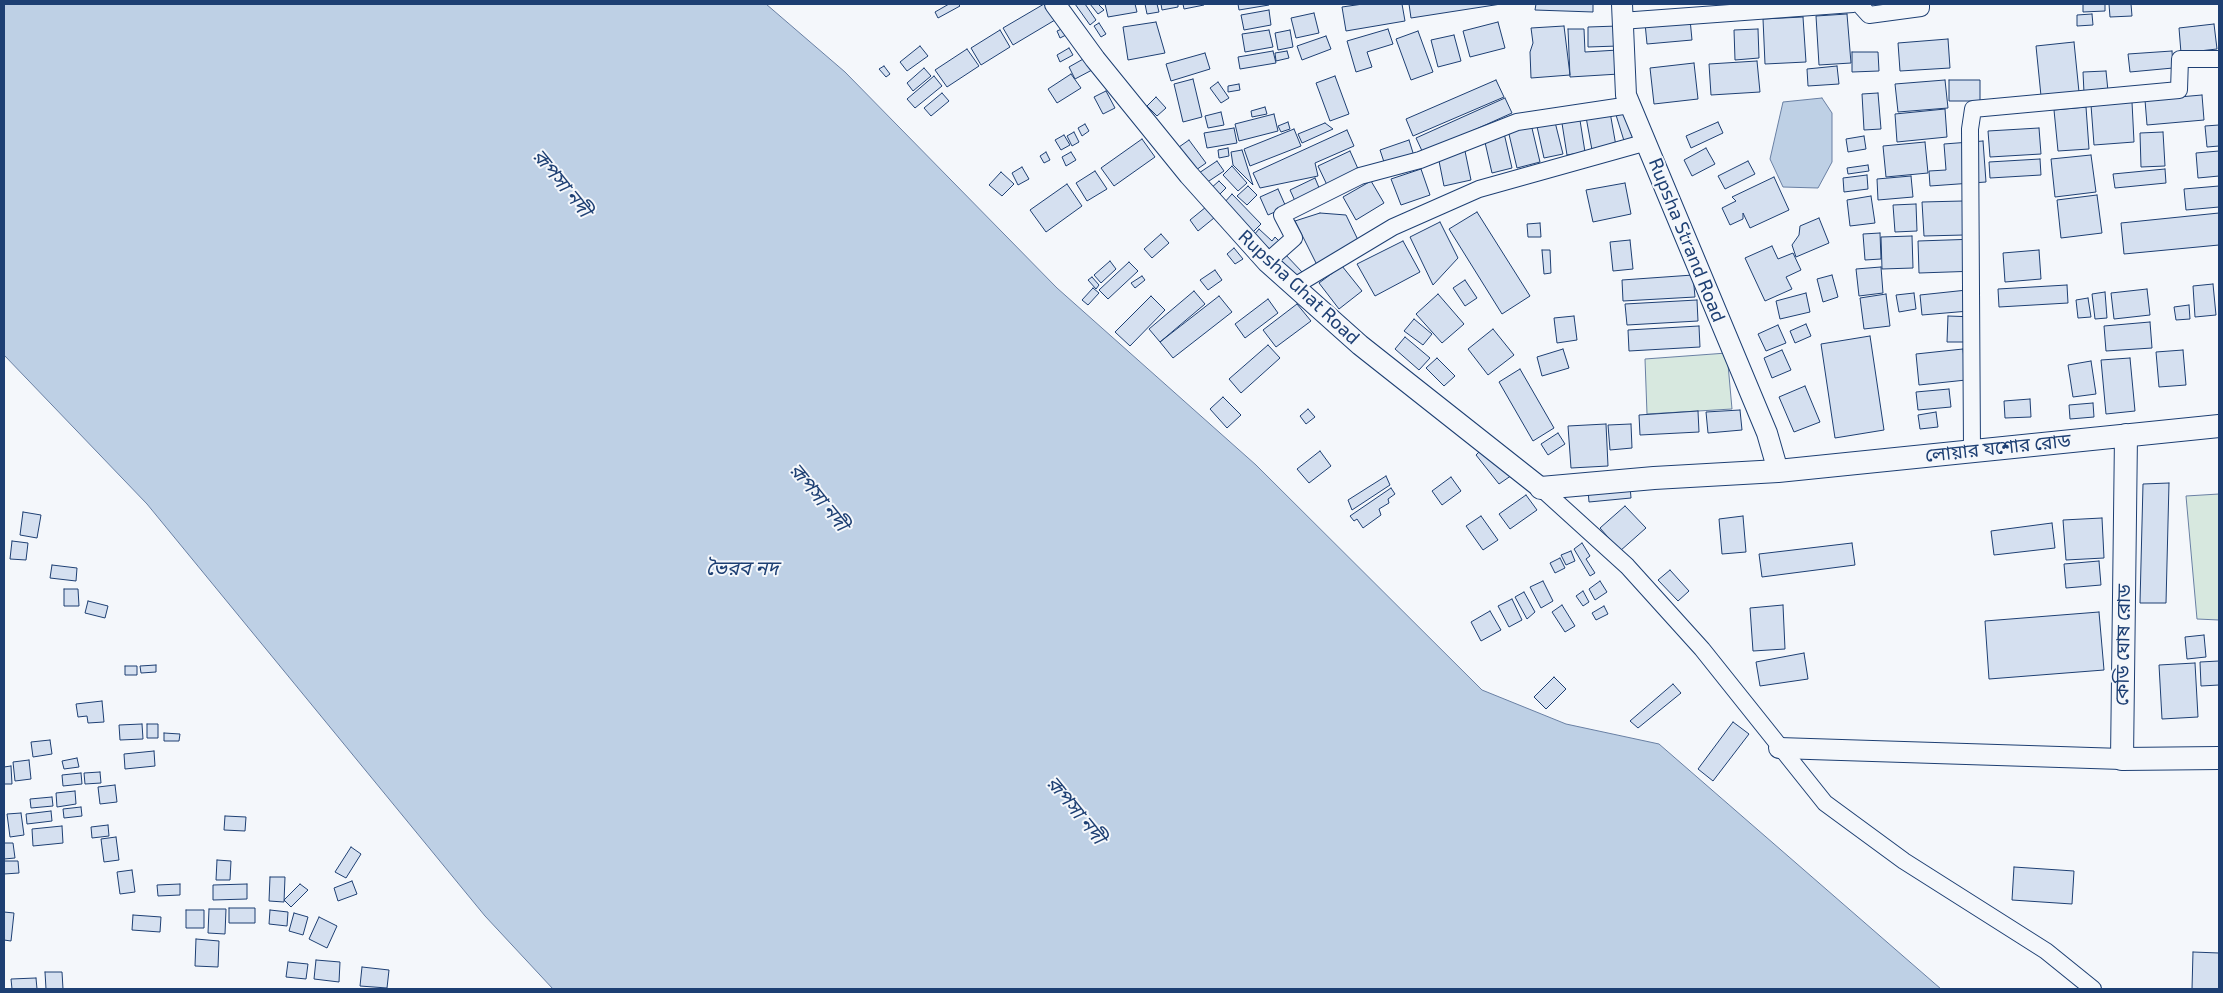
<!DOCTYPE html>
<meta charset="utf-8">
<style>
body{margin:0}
#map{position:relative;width:2223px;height:993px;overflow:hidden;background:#f4f7fb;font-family:"Exo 2",sans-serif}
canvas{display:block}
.frame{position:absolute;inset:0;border:5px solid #1d3f73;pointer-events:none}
</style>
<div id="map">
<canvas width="2223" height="993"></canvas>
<div class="frame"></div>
</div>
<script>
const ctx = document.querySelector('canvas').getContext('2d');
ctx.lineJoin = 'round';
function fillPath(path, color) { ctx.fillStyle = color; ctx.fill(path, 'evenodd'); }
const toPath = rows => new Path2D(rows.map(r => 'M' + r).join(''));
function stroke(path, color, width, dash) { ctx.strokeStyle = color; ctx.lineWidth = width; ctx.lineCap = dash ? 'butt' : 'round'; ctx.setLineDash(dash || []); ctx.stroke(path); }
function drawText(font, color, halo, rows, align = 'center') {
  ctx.font = font + ' "Exo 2","Noto Sans Bengali",sans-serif'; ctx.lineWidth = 4; ctx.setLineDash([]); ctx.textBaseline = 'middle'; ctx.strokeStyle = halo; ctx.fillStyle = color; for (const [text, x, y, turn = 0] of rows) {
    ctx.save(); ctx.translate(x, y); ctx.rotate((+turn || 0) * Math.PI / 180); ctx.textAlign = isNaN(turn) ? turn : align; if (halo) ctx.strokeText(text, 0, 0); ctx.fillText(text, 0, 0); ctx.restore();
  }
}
const green = toPath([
 [1727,353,1732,409,1647,414,1645,359,1727,353],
 [2219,494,2219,620,2197,619,2186,496,2219,494]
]);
fillPath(green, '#d7e8df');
stroke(green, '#687fa3', 1);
const water = toPath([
 [4,4,766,4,845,72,1057,288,1256,465,1482,690,1566,724,1659,744,1941,989,553,989,485,916,147,504,4,355,4,4],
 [1822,98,1832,113,1832,162,1818,188,1783,187,1770,159,1783,102,1822,98]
]);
fillPath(water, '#bed0e5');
stroke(water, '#687fa3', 1);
const building = toPath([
 [949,4,958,4,960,6,938,18,935,12,949,4],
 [1044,4,1055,20,1013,45,1003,28,1044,4],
 [1075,4,1085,4,1096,20,1090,25,1075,4],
 [1090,4,1098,4,1104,10,1098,14,1090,4],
 [1105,4,1135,4,1137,12,1108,17,1105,4],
 [1145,4,1157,4,1159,12,1147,14,1145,4],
 [1161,4,1178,4,1178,7,1162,10,1161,4],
 [1183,4,1204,4,1204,5,1184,9,1183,4],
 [1238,4,1269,4,1269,5,1239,10,1238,4],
 [1363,4,1402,4,1405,21,1346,31,1342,7,1363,4],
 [1409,4,1501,4,1411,18,1409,4],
 [1536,4,1593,4,1593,12,1535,10,1536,4],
 [2083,4,2105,4,2105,11,2083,12,2083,4],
 [2109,4,2131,4,2132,16,2110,17,2109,4],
 [1269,10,1271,25,1244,30,1241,15,1269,10],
 [1314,13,1319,33,1296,38,1291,18,1314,13],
 [1847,14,1851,63,1819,65,1816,16,1847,14],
 [2092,14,2093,25,2077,26,2077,15,2092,14],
 [1803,17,1806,62,1765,64,1763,19,1803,17],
 [1690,19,1692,40,1647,44,1645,23,1690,19],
 [1156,22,1165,53,1128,60,1123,27,1156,22],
 [1498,22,1505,48,1470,57,1463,31,1498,22],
 [1099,23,1106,34,1101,37,1094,26,1099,23],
 [2214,24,2217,49,2181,53,2179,28,2214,24],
 [1564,26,1570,75,1531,78,1530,52,1533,43,1531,28,1564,26],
 [1618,26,1618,46,1588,47,1588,27,1618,26],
 [1064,28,1066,35,1060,38,1057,31,1064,28],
 [1388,29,1393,44,1367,52,1372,67,1356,72,1347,41,1388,29],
 [1568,29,1584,29,1585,52,1618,50,1619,74,1570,77,1568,29],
 [1758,29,1759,58,1735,60,1734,30,1758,29],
 [1000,30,1010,47,981,65,971,48,1000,30],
 [1269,30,1273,47,1245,52,1242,34,1269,30],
 [1290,30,1293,47,1278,50,1275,33,1290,30],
 [1418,31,1433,72,1411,80,1396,39,1418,31],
 [1454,35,1461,61,1438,67,1431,40,1454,35],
 [1326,36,1331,49,1302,60,1297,46,1326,36],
 [1948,39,1950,68,1900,71,1898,43,1948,39],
 [2074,42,2079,92,2041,96,2036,46,2074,42],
 [920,46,928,56,907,71,900,62,920,46],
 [1069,48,1073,55,1060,62,1057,55,1069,48],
 [967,49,979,66,947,87,935,70,967,49],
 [1273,51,1276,63,1240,69,1238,57,1273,51],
 [1287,51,1289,58,1276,61,1275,53,1287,51],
 [2172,51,2173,68,2130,72,2128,54,2172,51],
 [1852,52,1878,52,1879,71,1852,72,1852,52],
 [1205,53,1210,69,1171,81,1166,64,1205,53],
 [1085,58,1092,70,1075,79,1069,67,1085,58],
 [1757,61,1760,92,1711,95,1709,64,1757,61],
 [1694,63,1698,99,1654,104,1650,68,1694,63],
 [884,66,890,74,886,77,879,69,884,66],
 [1837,66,1839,84,1808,86,1807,69,1837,66],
 [924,68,931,76,913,91,907,83,924,68],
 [2106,71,2108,91,2084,93,2083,72,2106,71],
 [1071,74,1081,88,1057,103,1048,89,1071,74],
 [934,76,942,86,915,108,907,99,934,76],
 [1335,76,1349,114,1330,121,1316,83,1335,76],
 [1193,79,1202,117,1183,122,1174,84,1193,79],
 [1496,80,1504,97,1413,136,1406,119,1496,80],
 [1945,80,1948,108,1898,112,1895,84,1945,80],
 [1949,80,1980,80,1980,101,1949,101,1949,80],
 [1218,82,1229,98,1221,103,1210,88,1218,82],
 [1239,84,1240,90,1228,92,1228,86,1239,84],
 [1106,91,1115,108,1103,114,1094,97,1106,91],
 [942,93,949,101,931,116,924,108,942,93],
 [1878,93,1881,129,1864,130,1862,94,1878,93],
 [2202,95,2204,120,2147,125,2145,100,2202,95],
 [1156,97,1166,108,1157,116,1147,106,1156,97],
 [1505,98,1512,113,1423,153,1416,138,1505,98],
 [2132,102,2134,142,2094,145,2091,105,2132,102],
 [1265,107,1267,114,1252,117,1251,111,1265,107],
 [2086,107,2089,149,2058,151,2054,110,2086,107],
 [1945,109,1947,137,1897,142,1895,114,1945,109],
 [1631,111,1639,140,1625,144,1616,115,1631,111],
 [1221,112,1224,125,1208,128,1205,116,1221,112],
 [1610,112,1616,146,1592,150,1586,117,1610,112],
 [1274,114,1278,131,1239,141,1235,124,1274,114],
 [1579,114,1585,152,1567,155,1561,117,1579,114],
 [1554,118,1563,154,1544,158,1536,122,1554,118],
 [1288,122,1290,129,1281,132,1278,126,1288,122],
 [1718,122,1723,133,1691,148,1686,136,1718,122],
 [1325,123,1333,129,1302,143,1298,134,1325,123],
 [1085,124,1089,131,1082,136,1078,128,1085,124],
 [1531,124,1540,162,1517,168,1508,130,1531,124],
 [2219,125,2219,146,2207,147,2205,126,2219,125],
 [1234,128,1237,143,1207,148,1204,133,1234,128],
 [2039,128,2041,154,1990,157,1988,131,2039,128],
 [1294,129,1301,146,1250,166,1244,149,1294,129],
 [1347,130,1354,146,1315,163,1318,176,1260,188,1253,173,1347,130],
 [1074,132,1079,142,1072,146,1067,136,1074,132],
 [2163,132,2165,166,2141,167,2140,133,2163,132],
 [1504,133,1512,168,1492,173,1484,138,1504,133],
 [1064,135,1070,145,1061,150,1055,140,1064,135],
 [1864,136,1866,149,1848,152,1846,139,1864,136],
 [1142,139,1155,157,1114,186,1101,168,1142,139],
 [1189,140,1206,163,1196,170,1179,147,1189,140],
 [1409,140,1414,156,1385,165,1380,150,1409,140],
 [1983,141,1986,182,1930,186,1929,171,1946,170,1944,144,1983,141],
 [1925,142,1928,173,1886,177,1883,146,1925,142],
 [1228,148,1229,156,1219,158,1218,150,1228,148],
 [1706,148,1715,164,1692,176,1684,160,1706,148],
 [1242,150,1253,185,1233,165,1231,152,1242,150],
 [1350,151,1359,171,1327,185,1318,166,1350,151],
 [1465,151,1471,180,1444,186,1438,156,1465,151],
 [2219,151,2219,176,2198,178,2196,153,2219,151],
 [1046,152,1050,160,1044,163,1040,156,1046,152],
 [1071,152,1076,160,1066,166,1062,157,1071,152],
 [2091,155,2096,192,2055,197,2051,159,2091,155],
 [2040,159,2041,175,1990,178,1989,162,2040,159],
 [1217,161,1224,171,1206,183,1199,173,1217,161],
 [1748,161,1755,174,1725,189,1718,176,1748,161],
 [1868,165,1869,171,1848,174,1847,168,1868,165],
 [1232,166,1247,183,1238,191,1223,175,1232,166],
 [1022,167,1029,179,1018,185,1012,173,1022,167],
 [1421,169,1430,195,1401,205,1391,179,1421,169],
 [2165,169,2166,183,2115,188,2113,174,2165,169],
 [1095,171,1107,189,1087,201,1076,183,1095,171],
 [1001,172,1014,184,1002,196,989,185,1001,172],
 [1867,175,1868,189,1844,192,1843,178,1867,175],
 [1911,176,1913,197,1878,200,1877,179,1911,176],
 [1774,177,1789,210,1750,228,1743,213,1743,219,1730,225,1722,208,1736,201,1732,197,1774,177],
 [1315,178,1320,190,1295,201,1290,190,1315,178],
 [1219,181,1226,188,1217,197,1210,189,1219,181],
 [1371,181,1384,203,1356,220,1343,197,1371,181],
 [1625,183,1631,214,1593,222,1586,190,1625,183],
 [1067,184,1082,206,1046,232,1030,210,1067,184],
 [1248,186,1257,195,1247,205,1237,196,1248,186],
 [2219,186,2219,207,2186,210,2184,189,2219,186],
 [1278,189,1286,207,1268,215,1260,197,1278,189],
 [1232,194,1261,224,1253,232,1224,203,1232,194],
 [2097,195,2102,233,2061,238,2057,200,2097,195],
 [1871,196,1875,223,1850,226,1847,200,1871,196],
 [1963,201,1964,235,1924,236,1922,202,1963,201],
 [1916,204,1917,231,1895,232,1893,205,1916,204],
 [1206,207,1214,218,1198,231,1190,220,1206,207],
 [1477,212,1530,296,1502,314,1449,229,1477,212],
 [1320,213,1346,215,1358,240,1317,265,1295,221,1320,213],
 [2219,213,2219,245,2124,254,2121,223,2219,213],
 [1819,218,1829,243,1796,257,1792,245,1799,235,1800,226,1819,218],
 [1440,222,1458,258,1433,285,1410,237,1440,222],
 [1540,223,1541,237,1528,237,1527,224,1540,223],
 [1259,229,1272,241,1275,237,1280,242,1272,251,1254,235,1259,229],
 [1880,233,1881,259,1865,260,1863,234,1880,233],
 [1161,234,1169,243,1152,258,1144,249,1161,234],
 [1912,236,1913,268,1882,269,1881,237,1912,236],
 [1977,239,1978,271,1919,273,1918,241,1977,239],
 [1630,240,1633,269,1613,271,1610,242,1630,240],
 [1403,241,1420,272,1375,296,1357,264,1403,241],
 [1772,246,1778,259,1793,253,1801,270,1786,277,1792,289,1765,301,1745,258,1772,246],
 [1234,248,1243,259,1235,264,1227,254,1234,248],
 [1542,250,1550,250,1551,273,1544,274,1542,250],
 [2039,250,2041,279,2005,282,2003,253,2039,250],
 [1284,253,1303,273,1298,278,1279,258,1284,253],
 [1110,261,1116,269,1101,283,1094,275,1110,261],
 [1129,262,1138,271,1108,299,1099,290,1129,262],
 [1342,266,1362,291,1339,309,1319,283,1342,266],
 [1881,267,1883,293,1859,296,1856,269,1881,267],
 [1215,270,1222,280,1208,290,1200,280,1215,270],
 [1693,275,1695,297,1623,301,1622,280,1693,275],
 [1832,275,1838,297,1823,302,1817,279,1832,275],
 [1142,276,1145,280,1135,288,1131,283,1142,276],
 [1092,277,1099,285,1096,289,1088,280,1092,277],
 [1465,280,1477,298,1465,306,1453,288,1465,280],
 [2213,284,2216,315,2195,317,2193,286,2213,284],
 [2067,285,2068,303,1999,307,1998,289,2067,285],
 [1093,288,1099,293,1088,305,1082,300,1093,288],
 [2147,289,2150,315,2114,319,2111,293,2147,289],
 [1967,290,1969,311,1922,315,1920,295,1967,290],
 [1194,291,1205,304,1160,342,1149,329,1194,291],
 [2105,292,2107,318,2095,319,2092,294,2105,292],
 [1806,293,1810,312,1780,319,1776,301,1806,293],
 [1914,293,1916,309,1899,312,1896,295,1914,293],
 [1438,294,1464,324,1442,343,1416,314,1438,294],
 [1886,294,1890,326,1864,329,1860,298,1886,294],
 [1151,296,1165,310,1130,346,1115,332,1151,296],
 [1219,296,1232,312,1173,358,1160,342,1219,296],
 [2088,298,2091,317,2078,318,2076,300,2088,298],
 [1268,299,1278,313,1245,338,1235,324,1268,299],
 [1697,300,1698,321,1627,325,1625,304,1697,300],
 [1297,304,1311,321,1276,347,1263,330,1297,304],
 [2189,305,2190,319,2176,320,2174,307,2189,305],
 [1574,316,1577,340,1557,343,1554,318,1574,316],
 [1948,316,1976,317,1976,342,1947,342,1948,316],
 [1414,319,1432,334,1423,345,1404,331,1414,319],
 [2150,322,2152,348,2106,351,2104,326,2150,322],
 [1806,324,1811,336,1795,343,1790,331,1806,324],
 [1778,325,1786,343,1766,351,1758,334,1778,325],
 [1699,326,1700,347,1629,351,1628,330,1699,326],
 [1493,329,1514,355,1488,375,1468,349,1493,329],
 [1870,336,1884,430,1835,438,1821,344,1870,336],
 [1405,337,1430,358,1419,370,1395,349,1405,337],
 [1268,345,1280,358,1241,393,1229,379,1268,345],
 [1563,349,1569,368,1542,376,1537,357,1563,349],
 [1963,349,1966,380,1919,385,1916,354,1963,349],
 [1782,350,1791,370,1772,378,1764,358,1782,350],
 [2183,350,2186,385,2159,387,2156,352,2183,350],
 [1437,358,1455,376,1444,386,1426,368,1437,358],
 [2130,358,2135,411,2106,414,2101,360,2130,358],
 [2091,361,2096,394,2073,397,2068,365,2091,361],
 [1520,369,1554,428,1533,441,1499,382,1520,369],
 [1805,386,1820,422,1794,432,1779,397,1805,386],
 [1949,389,1951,407,1918,410,1916,392,1949,389],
 [1223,397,1241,415,1227,428,1210,409,1223,397],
 [2030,399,2031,417,2005,418,2004,401,2030,399],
 [2093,403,2094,417,2070,419,2069,405,2093,403],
 [1308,409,1315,417,1306,424,1300,416,1308,409],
 [1740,410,1742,430,1708,433,1706,412,1740,410],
 [1698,411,1699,432,1640,435,1639,415,1698,411],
 [1936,412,1938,427,1920,429,1918,415,1936,412],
 [1606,424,1608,466,1571,468,1568,426,1606,424],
 [1631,424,1632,448,1610,450,1608,425,1631,424],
 [1558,433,1565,444,1548,455,1541,444,1558,433],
 [1483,448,1515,473,1499,484,1476,455,1483,448],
 [1320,451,1331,466,1309,483,1297,469,1320,451],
 [1386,476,1390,485,1352,510,1348,500,1386,476],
 [1451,477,1461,491,1442,505,1432,491,1451,477],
 [2169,483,2166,603,2140,603,2143,484,2169,483],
 [1630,486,1631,498,1589,502,1588,490,1630,486],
 [1391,488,1395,494,1388,499,1389,503,1379,509,1381,515,1363,528,1357,519,1354,521,1350,516,1391,488],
 [1526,495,1537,510,1510,529,1499,514,1526,495],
 [1625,506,1646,528,1620,551,1600,528,1625,506],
 [23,512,41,515,37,538,20,535,23,512],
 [1481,516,1498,540,1483,550,1466,526,1481,516],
 [1743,516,1746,552,1722,554,1719,519,1743,516],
 [2102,518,2104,558,2066,560,2063,520,2102,518],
 [2052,523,2055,548,1994,555,1991,531,2052,523],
 [12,541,28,543,26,560,10,559,12,541],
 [1582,543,1590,556,1586,559,1595,573,1590,576,1574,549,1582,543],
 [1852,543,1855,565,1762,577,1759,554,1852,543],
 [1571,551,1575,561,1566,565,1561,555,1571,551],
 [1560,558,1565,568,1555,573,1550,563,1560,558],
 [2099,561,2101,585,2066,588,2064,564,2099,561],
 [52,565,77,568,76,581,50,578,52,565],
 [1670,570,1689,591,1678,601,1658,580,1670,570],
 [1543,581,1553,601,1541,608,1530,587,1543,581],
 [1600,581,1607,592,1595,600,1589,589,1600,581],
 [64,589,78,589,79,606,64,606,64,589],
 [1583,591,1589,602,1583,606,1576,596,1583,591],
 [1524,592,1535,612,1527,619,1515,597,1524,592],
 [1512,599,1522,620,1509,627,1498,606,1512,599],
 [88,601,108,606,105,618,85,613,88,601],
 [1562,605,1575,626,1565,632,1552,612,1562,605],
 [1783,605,1785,649,1753,651,1750,608,1783,605],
 [1604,606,1608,614,1596,620,1592,613,1604,606],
 [1490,611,1501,630,1481,641,1471,622,1490,611],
 [2099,612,2104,670,1989,679,1985,621,2099,612],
 [2204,635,2206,657,2187,659,2185,637,2204,635],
 [1804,653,1808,679,1760,686,1756,662,1804,653],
 [2219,661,2219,685,2201,686,2200,662,2219,661],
 [2195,663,2198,717,2162,719,2159,665,2195,663],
 [156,665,156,672,141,673,140,666,156,665],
 [125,666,137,666,137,675,125,675,125,666],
 [1554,677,1566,689,1546,709,1534,697,1554,677],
 [1673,684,1681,693,1638,728,1630,721,1673,684],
 [102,701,104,722,88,723,87,716,78,717,76,704,102,701],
 [1733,722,1749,734,1713,781,1698,769,1733,722],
 [142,724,143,739,120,740,119,725,142,724],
 [147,724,158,724,158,738,147,738,147,724],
 [164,733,180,734,179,741,164,741,164,733],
 [50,740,52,754,33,757,31,742,50,740],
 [154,751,155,766,125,769,124,754,154,751],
 [77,758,79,767,64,769,62,761,77,758],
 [29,760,31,779,15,781,13,762,29,760],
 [11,766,12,784,4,784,4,767,11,766],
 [100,772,101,783,85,784,84,773,100,772],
 [81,773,82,784,63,786,62,775,81,773],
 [115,785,117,802,100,804,98,787,115,785],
 [75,791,76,804,57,807,56,793,75,791],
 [52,797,53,806,31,808,30,799,52,797],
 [81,807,82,816,64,818,63,809,81,807],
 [51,811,52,821,27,824,26,814,51,811],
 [21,813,24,835,10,837,7,814,21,813],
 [225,816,246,817,245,831,224,830,225,816],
 [108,825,109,836,92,838,91,827,108,825],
 [62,826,63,843,33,846,32,829,62,826],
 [116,837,119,860,104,862,101,839,116,837],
 [4,843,13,843,15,858,4,859,4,843],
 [351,847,361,854,346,878,335,872,351,847],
 [217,860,231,861,230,880,216,880,217,860],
 [4,861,18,861,19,873,4,874,4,861],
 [2014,867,2074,871,2072,904,2012,900,2014,867],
 [132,870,135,892,120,894,117,872,132,870],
 [270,877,285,877,284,902,269,901,270,877],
 [352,881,357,894,338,901,334,888,352,881],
 [180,884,180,895,158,896,157,885,180,884],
 [247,884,247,899,213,900,213,885,247,884],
 [300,884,308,890,291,907,284,900,300,884],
 [229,908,255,908,255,923,229,923,229,908],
 [209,909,226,909,225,934,208,933,209,909],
 [186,910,204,910,204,928,186,928,186,910],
 [270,910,288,912,287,926,269,924,270,910],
 [4,912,14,913,11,941,4,940,4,912],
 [294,913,308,917,303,935,289,931,294,913],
 [133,915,161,917,160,932,132,930,133,915],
 [319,917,337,926,327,948,309,939,319,917],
 [196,939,219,941,218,967,195,966,196,939],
 [2193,952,2219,953,2219,989,2192,989,2193,952],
 [316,960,340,962,339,982,314,979,316,960],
 [288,962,308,964,306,979,286,977,288,962],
 [362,967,389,970,387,988,360,986,362,967],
 [45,972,62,972,63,989,46,989,45,972],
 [36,978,37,989,12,989,11,979,36,978]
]);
fillPath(building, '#d5e0f0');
stroke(building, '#1d3f73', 1);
const minor = toPath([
 [1859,4,1869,15,1921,8,1921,4],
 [1621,21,1853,4],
 [1267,262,1294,238,1282,215,1360,176,1420,160,1517,122,1630,105],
 [1293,287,1393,227,1479,189,1647,142],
 [1972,450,1970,129,1973,109,2179,90,2180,59,2219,59],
 [1541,488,1627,566,1702,649,1825,803,1904,861,2046,951,2093,989]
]);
const tertiary = toPath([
 [1055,4,1095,59,1189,175,1267,262,1360,345,1541,488],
 [1622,4,1626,95,1767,433,1778,471],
 [1779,748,2122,759]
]);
const secondary = toPath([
 [2126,435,2122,759,2219,758],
 [1541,488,1654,478,1778,471,2219,426]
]);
stroke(minor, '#1d3f73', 18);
stroke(tertiary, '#1d3f73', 22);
stroke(secondary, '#1d3f73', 24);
stroke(minor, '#f4f7fb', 16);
stroke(tertiary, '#f4f7fb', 20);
stroke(secondary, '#f4f7fb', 22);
drawText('19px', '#1d3f73', '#f4f7fb', [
 ["Rupsha Strand Road",1687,240,68],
 ["Rupsha Ghat Road",1299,287,43],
 ["লোয়ার যশোর রোড",1998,448,-6],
 ["কেডি ঘোষ রোড",2123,645,-89]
]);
drawText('italic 20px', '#1d3f73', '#f4f7fb', [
 ["রূপসা নদী",562,183,51],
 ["রূপসা নদী",819,497,51],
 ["ভৈরব নদ",742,568],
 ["রূপসা নদী",1076,810,51]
]);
</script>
